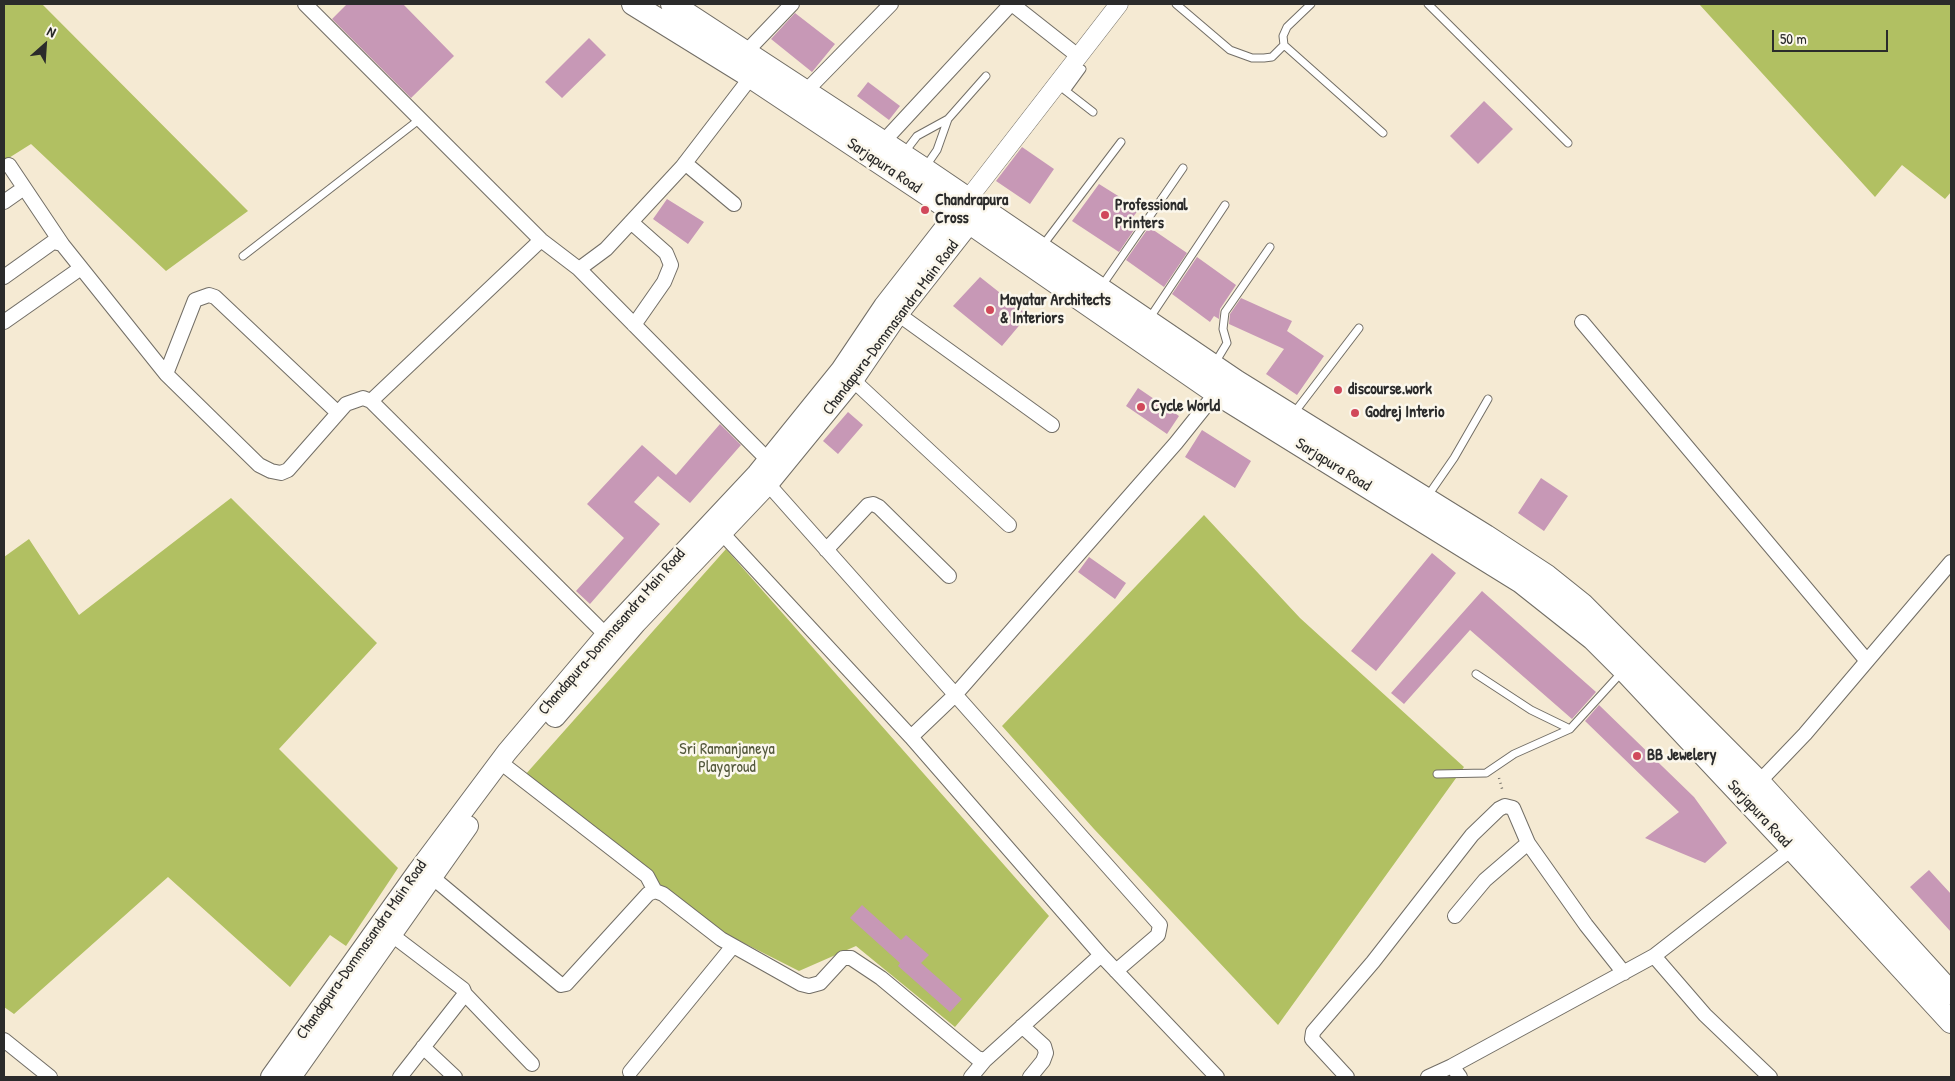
<!DOCTYPE html>
<style>
body{margin:0}
#map{position:relative;width:1955px;height:1081px;overflow:hidden;background:#f5ead3;font-family:"Patrick Hand",sans-serif}
canvas{display:block}
.frame{position:absolute;inset:0;border:5px solid #2b2b2b;pointer-events:none}
.north{position:absolute;left:20px;top:20px;width:50px;height:50px;-webkit-text-stroke:4px #fbf7ec;paint-order:stroke;rotate:26deg;font-size:14px;font-weight:700;line-height:20px;text-align:center;color:#2b2b2b}
.north::after{content:'';display:block;margin:auto;width:18px;height:22px;background:#2b2b2b;clip-path:polygon(50% 0,100% 100%,50% 72%,0 100%)}
.scale{position:absolute;left:1772px;top:30px;width:116px;height:22px;box-sizing:border-box;border:2px solid #2b2b2b;border-top:0;padding-left:6px;font-size:15px;line-height:18px;white-space:nowrap;color:#2b2b2b;-webkit-text-stroke:4px #fbf7ec;paint-order:stroke}
</style>
<div id="map">
<canvas width="1955" height="1081"></canvas>
<div class="frame"></div>
<div class="north">N</div>
<div class="scale">50 m</div>
</div>
<script>
const ctx = document.querySelector('canvas').getContext('2d');
ctx.lineJoin = 'round';
function fillPath(path, color) { ctx.fillStyle = color; ctx.fill(path, 'evenodd'); }
const toPath = rows => new Path2D(rows.map(r => 'M' + r).join(''));
function stroke(path, color, width, dash) { ctx.strokeStyle = color; ctx.lineWidth = width; ctx.lineCap = dash ? 'butt' : 'round'; ctx.setLineDash(dash || []); ctx.stroke(path); }
function drawText(font, color, halo, rows, align = 'center') {
  ctx.font = font + ' "Patrick Hand",sans-serif'; ctx.lineWidth = 5; ctx.setLineDash([]); ctx.textBaseline = 'middle'; ctx.strokeStyle = halo; ctx.fillStyle = color; for (const [text, x, y, turn = 0] of rows) {
    ctx.save(); ctx.translate(x, y); ctx.rotate((+turn || 0) * Math.PI / 180); ctx.textAlign = isNaN(turn) ? turn : align; if (halo) ctx.strokeText(text, 0, 0); ctx.fillText(text, 0, 0); ctx.restore();
  }
}
fillPath(toPath([
 [4,4,42,4,248,211,166,271,31,144,4,161],
 [1699,4,1951,4,1951,192,1945,199,1902,165,1875,197],
 [231,498,377,643,279,749,398,868,346,946,330,935,290,987,168,877,14,1014,4,1007,4,557,29,539,79,615],
 [1204,515,1300,618,1464,767,1278,1025,1094,829,1002,726],
 [726,549,1049,916,955,1027,856,946,799,971,712,927,525,775]
]), '#b1c062');
fillPath(toPath([
 [347,4,403,4,454,56,411,98,332,19],
 [795,13,835,44,812,72,771,39],
 [589,38,606,55,562,98,545,82],
 [868,82,900,106,889,120,857,96],
 [1484,101,1513,129,1478,164,1450,136],
 [1022,147,1054,169,1030,204,996,181],
 [1099,184,1139,209,1133,217,1140,221,1119,252,1072,221],
 [667,199,704,222,688,244,653,219],
 [1149,227,1187,253,1164,287,1126,260],
 [1197,257,1236,285,1220,309,1219,319,1214,316,1210,322,1172,294],
 [980,277,1028,315,1002,346,953,306],
 [1241,298,1292,321,1287,331,1324,356,1297,395,1266,374,1284,349,1229,324,1230,314],
 [1138,388,1179,416,1167,434,1126,406],
 [848,412,863,425,838,454,823,441],
 [720,424,741,445,690,503,658,476,634,502,660,524,590,604,576,591,624,538,587,504,642,445,676,475],
 [1202,430,1251,461,1235,488,1185,457],
 [1541,478,1568,496,1544,531,1518,513],
 [1432,553,1456,573,1376,671,1351,651],
 [1089,557,1126,583,1115,599,1078,572],
 [1482,591,1596,692,1572,719,1470,630,1404,704,1391,693],
 [1599,705,1694,797,1727,843,1705,863,1645,838,1679,812,1585,721],
 [1929,870,1951,894,1951,932,1910,887],
 [862,905,901,940,906,935,929,955,921,963,962,999,950,1012,898,966,900,963,850,918]
]), '#c798b6');
const service = toPath([
 [1176,4,1230,50,1252,58,1264,58,1272,57,1284,45],
 [1311,4,1287,27,1283,36,1284,45,1383,133],
 [1428,4,1568,143],
 [1057,84,1093,112],
 [1066,91,1082,69],
 [904,153,917,136,948,119],
 [926,166,937,150,948,119,986,76],
 [1043,245,1121,142],
 [243,256,420,119],
 [1101,287,1183,168],
 [1149,319,1225,205],
 [1215,363,1227,343,1223,329,1225,312,1270,247],
 [1294,413,1359,328],
 [1427,497,1454,458,1488,399],
 [1476,674,1531,710,1570,729,1622,672],
 [1437,774,1486,773,1514,754,1570,729]
]);
const minor = toPath([
 [305,4,541,240,579,269,768,460],
 [1012,4,1078,56],
 [746,52,792,4],
 [806,91,891,4],
 [883,142,1011,4],
 [685,163,734,204],
 [9,165,62,244],
 [4,202,24,188],
 [631,222,666,253,671,265,664,282,634,325],
 [579,269,606,249,682,167,751,77],
 [4,277,53,242,62,244,166,374,259,465,271,471,281,473,288,470,346,404,363,398,371,401,606,635],
 [898,314,1052,425],
 [4,322,81,268],
 [1582,322,1867,661],
 [166,374,195,300,209,295,215,297,338,413],
 [853,380,1009,525],
 [371,401,541,240],
 [768,484,1160,925,1158,935,1116,971],
 [722,533,911,737,1101,955,1217,1077],
 [826,550,868,505,873,504,879,507,949,576],
 [911,737,955,695,1176,443,1216,393],
 [500,762,647,876,655,891,663,894,721,939,801,984,809,986,820,983,843,958,851,958,881,978,977,1058,985,1060,1101,955],
 [1759,782,1805,734,1951,562],
 [432,877,561,985,566,984,648,894,655,891],
 [1455,916,1485,880,1528,843],
 [384,929,463,989,465,994,400,1077],
 [1654,956,1705,1015,1770,1077],
 [465,994,532,1064],
 [1022,1026,1044,1046,1046,1053,1043,1061,1030,1077],
 [4,1040,50,1077],
 [423,1047,455,1077],
 [1452,1066,1460,1077],
 [630,1072,733,946],
 [971,1077,985,1060],
 [1347,1077,1312,1039,1313,1032,1373,962,1472,835,1499,809,1505,806,1513,808,1528,843,1586,925,1624,973],
 [1428,1077,1452,1066,1654,956,1798,844]
]);
const tertiary = toPath([
 [968,199,1119,4]
]);
const secondary = toPath([
 [555,717,636,623,768,484,853,380,898,314,979,211],
 [271,1077,418,871,507,752,606,635,757,474,841,370,884,306,965,202],
 [291,1077,468,826]
]);
const primary = toPath([
 [633,4,751,77,957,214,1216,393,1521,582,1593,639,1624,670,1792,849,1951,1022],
 [672,4,924,169,1236,381,1486,536,1547,576,1582,604,1759,782,1951,993]
]);
stroke(service, '#726e66', 9);
stroke(minor, '#726e66', 16);
stroke(tertiary, '#726e66', 19);
stroke(secondary, '#726e66', 22);
stroke(primary, '#726e66', 24);
stroke(toPath([
 [1499,778,1503,792]
]), '#726e66', 2.5, [1, 4]);
stroke(service, '#fff', 7);
stroke(minor, '#fff', 14);
stroke(tertiary, '#fff', 18);
stroke(secondary, '#fff', 20);
stroke(primary, '#fff', 22);
for (const [x, y, r, color] of [
 [925,210,5,"#d1495b"],
 [1105,215,5,"#d1495b"],
 [990,310,5,"#d1495b"],
 [1338,390,5,"#d1495b"],
 [1141,407,5,"#d1495b"],
 [1355,413,5,"#d1495b"],
 [1637,756,5,"#d1495b"]
]) { const dot = new Path2D(); dot.arc(x, y, r, 0, 2 * Math.PI); ctx.fillStyle = color; ctx.fill(dot); stroke(dot, '#fbf7ec', 2); }
drawText('16px', '#2b2b2b', '#fbf7ec', [
 ["Sarjapura Road",884,166,34],
 ["Chandapura-Dommasandra Main Road",891,328,-53],
 ["Sarjapura Road",1333,465,32],
 ["Chandapura-Dommasandra Main Road",612,632,-49],
 ["Sarjapura Road",1759,814,47],
 ["Chandapura-Dommasandra Main Road",362,950,-55]
]);
drawText('bold 16px', '#2b2b2b', '#fbf7ec', [
 ["Chandrapura",935,201],
 ["Cross",935,219],
 ["Professional",1115,206],
 ["Printers",1115,224],
 ["Mayatar Architects",1000,301],
 ["& Interiors",1000,319],
 ["discourse.work",1348,390],
 ["Cycle World",1151,407],
 ["Godrej Interio",1365,413],
 ["BB Jewelery",1647,756]
], 'left');
drawText('16px', '#53583c', '#fbf7ec', [
 ["Sri Ramanjaneya",727,750],
 ["Playgroud",727,768]
]);
</script>
